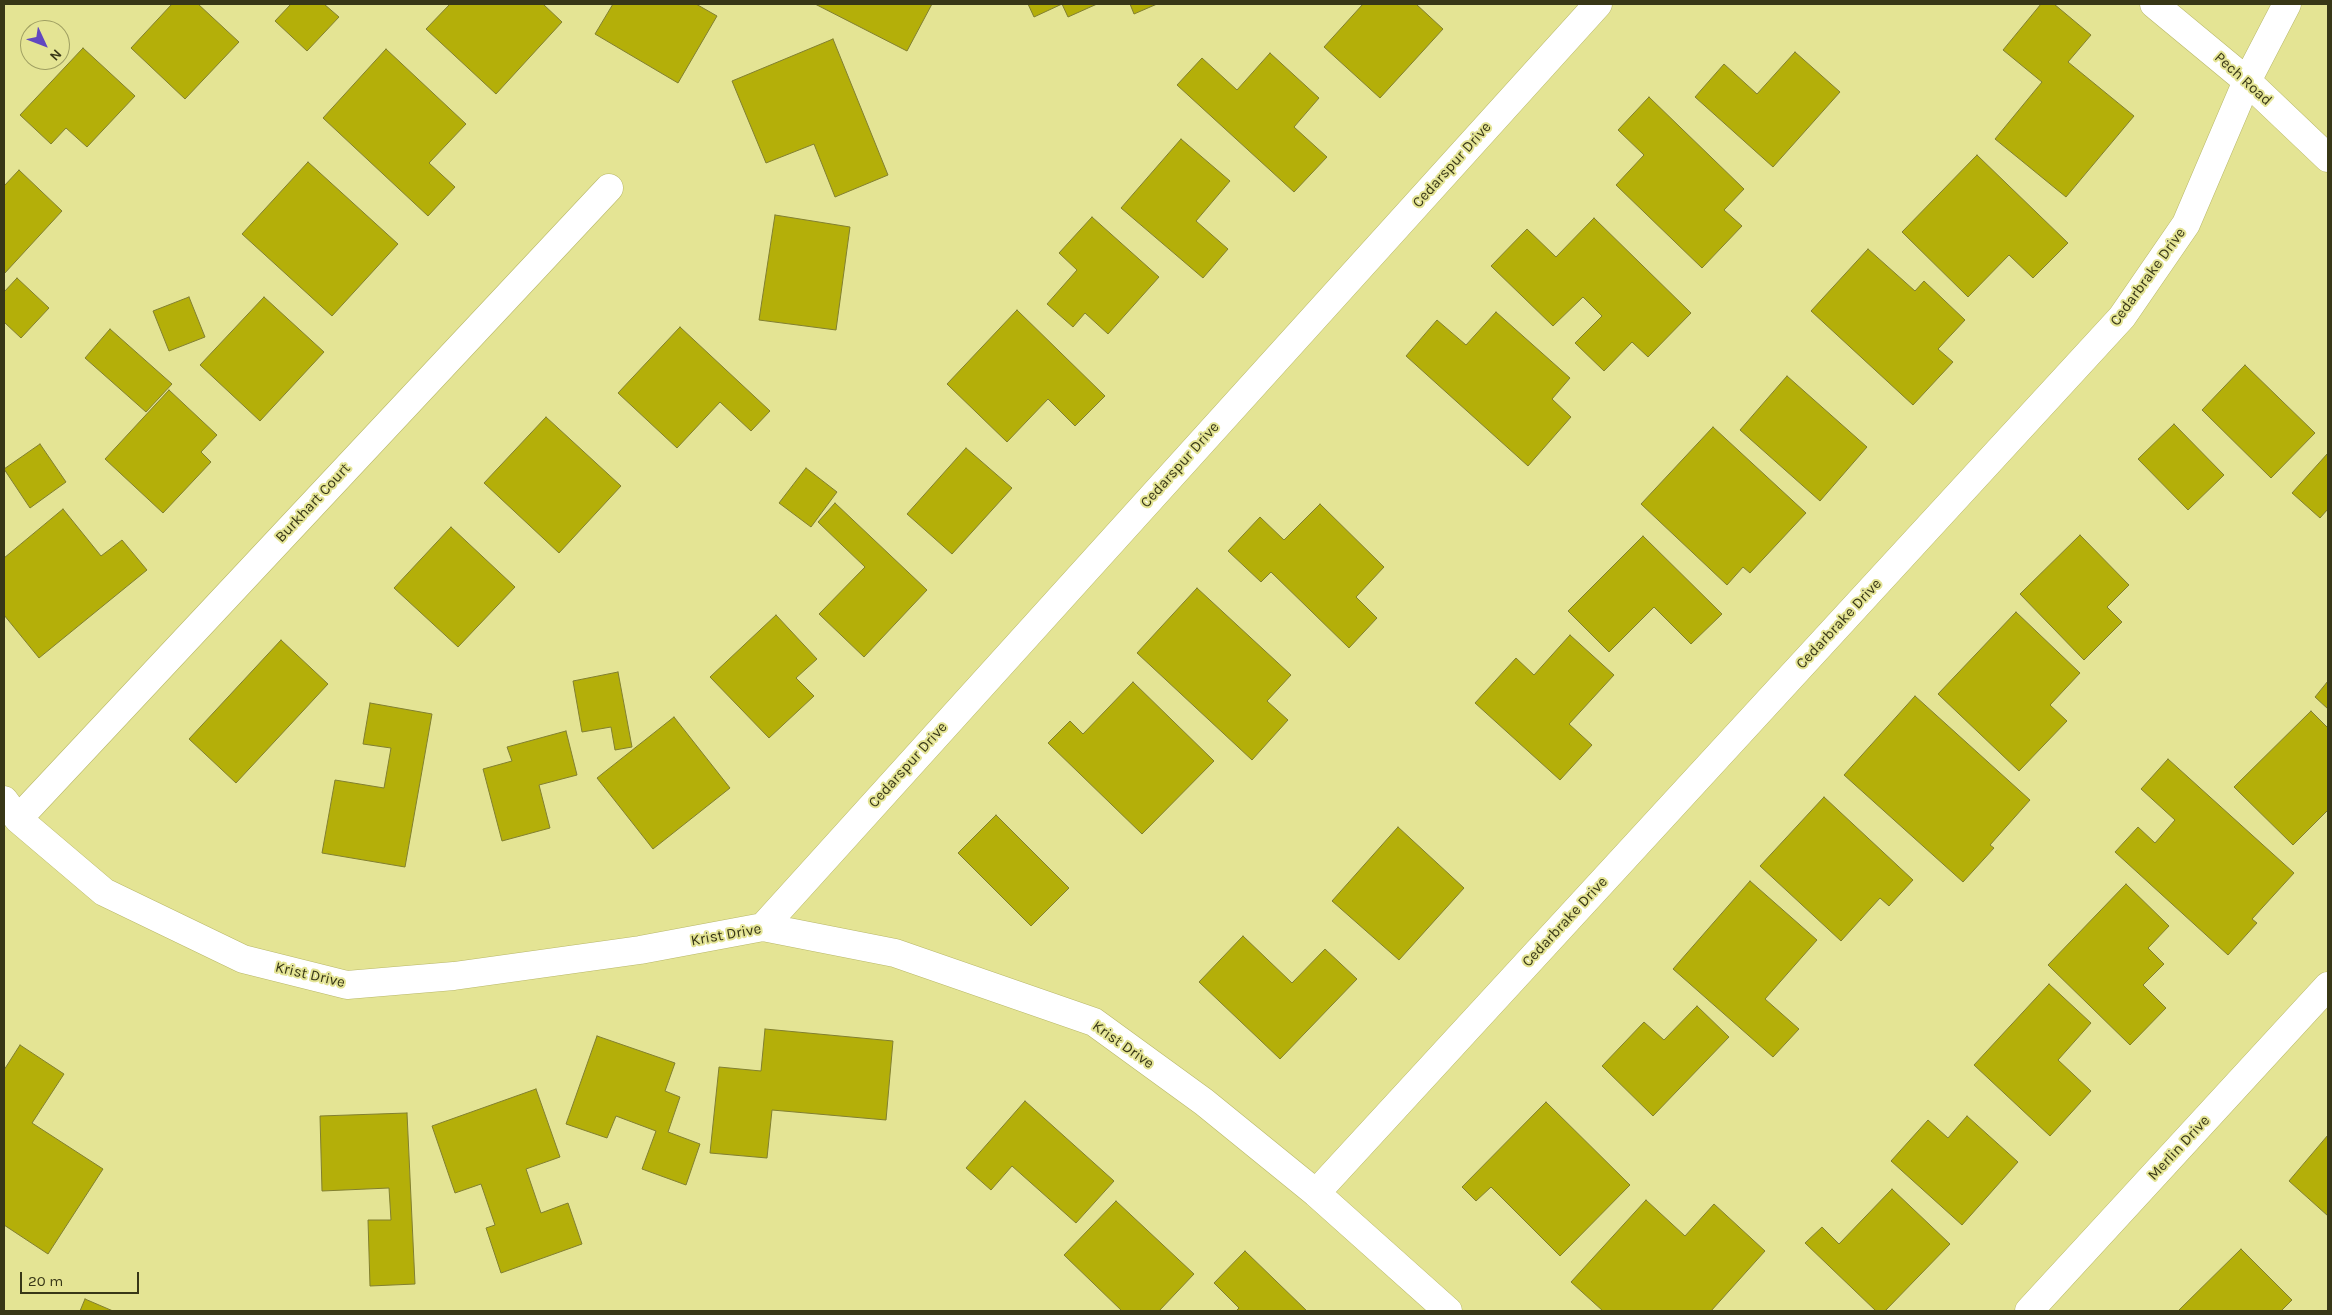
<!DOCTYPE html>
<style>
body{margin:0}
#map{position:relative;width:2332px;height:1315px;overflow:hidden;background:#e4e494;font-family:Karla,sans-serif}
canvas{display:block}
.frame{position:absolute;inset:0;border:5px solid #383717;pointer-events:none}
.north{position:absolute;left:20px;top:20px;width:50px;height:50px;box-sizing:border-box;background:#e4e494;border:1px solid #9f9f62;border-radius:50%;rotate:133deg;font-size:14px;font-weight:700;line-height:20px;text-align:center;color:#383717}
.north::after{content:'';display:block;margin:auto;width:18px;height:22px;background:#6147c0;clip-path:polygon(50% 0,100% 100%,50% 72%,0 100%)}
.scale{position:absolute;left:20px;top:1272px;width:119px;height:22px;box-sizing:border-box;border:2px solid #383717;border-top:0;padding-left:6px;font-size:15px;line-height:18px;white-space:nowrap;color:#383717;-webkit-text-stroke:4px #e4e494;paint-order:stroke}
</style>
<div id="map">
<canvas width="2332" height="1315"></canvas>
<div class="frame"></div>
<div class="north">N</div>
<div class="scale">20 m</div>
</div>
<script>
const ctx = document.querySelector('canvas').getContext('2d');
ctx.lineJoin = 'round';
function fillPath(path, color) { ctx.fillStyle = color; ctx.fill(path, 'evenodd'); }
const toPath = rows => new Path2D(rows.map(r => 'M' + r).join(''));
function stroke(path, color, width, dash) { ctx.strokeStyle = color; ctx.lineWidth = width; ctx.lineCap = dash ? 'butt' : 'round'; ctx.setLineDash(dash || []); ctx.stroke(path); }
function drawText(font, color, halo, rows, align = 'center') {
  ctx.font = font + ' Karla,sans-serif'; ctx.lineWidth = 4; ctx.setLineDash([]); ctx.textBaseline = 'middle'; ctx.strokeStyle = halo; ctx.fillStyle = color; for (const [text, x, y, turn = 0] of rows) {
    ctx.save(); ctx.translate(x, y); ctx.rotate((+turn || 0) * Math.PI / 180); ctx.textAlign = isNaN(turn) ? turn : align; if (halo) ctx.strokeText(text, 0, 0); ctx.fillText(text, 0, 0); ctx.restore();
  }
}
const building = toPath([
 [172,4,198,4,239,42,185,99,131,48,172,4],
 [291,4,324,4,339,17,307,51,275,21,291,4],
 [450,4,543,4,562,22,496,94,426,29,450,4],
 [613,4,696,4,717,16,678,83,595,34,613,4],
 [815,4,932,4,907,51,815,4],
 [1028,4,1097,4,1068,17,1062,4,1034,17,1028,4],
 [1130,4,1157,4,1134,14,1130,4],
 [1363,4,1416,4,1443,29,1380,98,1324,47,1363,4],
 [2041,4,2054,4,2091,35,2068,62,2134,116,2066,197,1995,139,2042,82,2003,50,2041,4],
 [833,39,888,175,835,197,814,144,766,163,732,81,833,39],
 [83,48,135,96,87,147,66,128,51,144,20,115,83,48],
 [386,49,466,124,429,163,455,187,428,216,323,118,386,49],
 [1795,52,1840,92,1773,167,1695,97,1724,64,1757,94,1795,52],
 [1270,53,1319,98,1294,127,1327,157,1294,192,1177,85,1202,58,1237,90,1270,53],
 [1649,97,1744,189,1724,210,1742,226,1702,268,1616,185,1644,155,1618,130,1649,97],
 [1181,139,1230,181,1196,221,1228,249,1203,278,1121,208,1181,139],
 [1977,155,2068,243,2033,278,2009,255,1968,297,1902,232,1977,155],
 [308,162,398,244,332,316,242,234,308,162],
 [19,170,62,211,4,274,4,186,19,170],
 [775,215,850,227,836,330,759,320,775,215],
 [1092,217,1159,277,1108,334,1085,313,1073,327,1047,304,1077,270,1059,253,1092,217],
 [1594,218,1691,313,1648,357,1632,342,1604,371,1575,343,1602,316,1583,297,1553,326,1491,266,1527,229,1556,257,1594,218],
 [1868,249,1915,291,1924,281,1965,320,1938,349,1953,362,1913,405,1811,311,1868,249],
 [17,278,49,308,21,338,4,322,4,292,17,278],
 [189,297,205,337,169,351,153,311,189,297],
 [264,297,324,352,260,421,200,365,264,297],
 [1017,310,1105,396,1075,426,1048,399,1007,442,947,384,1017,310],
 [1496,312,1570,378,1552,399,1571,417,1528,466,1406,356,1437,320,1466,345,1496,312],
 [680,327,770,411,751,431,720,402,677,448,618,393,680,327],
 [110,329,172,384,146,412,85,358,110,329],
 [2245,365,2315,433,2271,478,2202,410,2245,365],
 [1787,376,1867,447,1820,501,1740,430,1787,376],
 [169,390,217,435,201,452,211,462,163,513,105,459,169,390],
 [546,417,621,486,559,553,484,483,546,417],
 [2174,424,2224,475,2188,510,2138,459,2174,424],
 [1713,427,1806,513,1750,573,1743,567,1727,585,1641,504,1713,427],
 [40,444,66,482,30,508,4,469,40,444],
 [966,448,1012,488,952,554,907,514,966,448],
 [2328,453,2328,509,2320,518,2292,493,2328,453],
 [806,468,837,492,811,527,779,503,806,468],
 [835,503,927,590,864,657,819,614,865,567,818,522,835,503],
 [1320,504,1384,567,1356,597,1377,618,1349,648,1271,572,1261,582,1228,551,1260,517,1284,540,1320,504],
 [63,509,101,556,122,540,147,570,39,658,4,615,4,558,63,509],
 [451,527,515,587,458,647,394,588,451,527],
 [2080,535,2129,585,2107,607,2122,622,2084,660,2020,594,2080,535],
 [1643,536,1722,614,1691,644,1654,607,1609,652,1568,611,1643,536],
 [1197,588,1291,675,1267,701,1288,720,1252,760,1137,653,1197,588],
 [2016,612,2080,673,2050,705,2067,721,2019,771,1938,694,2016,612],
 [776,615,817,659,796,678,814,696,769,738,710,677,776,615],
 [1570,635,1614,675,1569,724,1592,745,1560,780,1475,703,1516,658,1534,675,1570,635],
 [281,640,328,684,236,783,189,739,281,640],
 [618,672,632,747,615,750,611,727,582,732,573,681,618,672],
 [2328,681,2328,709,2315,697,2328,681],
 [1133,682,1214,761,1142,834,1048,743,1070,721,1083,734,1133,682],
 [1915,696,2030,800,1990,845,1994,848,1963,882,1844,775,1915,696],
 [370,703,432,714,405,867,322,853,335,780,384,788,391,748,363,744,370,703],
 [2311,711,2328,728,2328,810,2293,845,2234,787,2311,711],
 [674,717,730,788,653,849,597,778,674,717],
 [566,731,577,775,539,785,550,828,502,841,483,769,512,761,507,747,566,731],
 [2168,759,2294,873,2252,919,2257,923,2228,955,2115,852,2138,827,2155,843,2175,820,2141,789,2168,759],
 [1824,797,1913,880,1889,906,1880,898,1841,941,1760,866,1824,797],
 [996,815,1069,888,1031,926,958,853,996,815],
 [1398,827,1464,888,1399,960,1332,901,1398,827],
 [1750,881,1817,940,1765,999,1799,1029,1773,1057,1673,969,1750,881],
 [2126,884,2169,926,2148,948,2164,964,2143,985,2166,1008,2130,1045,2048,965,2126,884],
 [1243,936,1292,983,1325,949,1357,979,1280,1059,1199,982,1243,936],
 [2049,984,2091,1023,2058,1060,2091,1091,2050,1136,1974,1065,2049,984],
 [1697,1006,1729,1037,1653,1116,1602,1066,1644,1022,1664,1040,1697,1006],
 [765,1029,893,1041,886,1120,772,1110,767,1158,710,1153,719,1067,761,1071,765,1029],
 [597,1036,675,1063,665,1091,680,1097,668,1132,700,1144,686,1185,642,1169,656,1131,616,1116,607,1138,566,1124,597,1036],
 [20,1045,64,1074,32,1123,103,1169,48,1254,4,1225,4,1070,20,1045],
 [536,1089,560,1157,526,1169,541,1213,568,1203,582,1244,501,1273,486,1228,495,1225,481,1184,455,1193,432,1126,536,1089],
 [1025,1101,1114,1181,1076,1223,1012,1166,991,1190,966,1168,1025,1101],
 [1546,1102,1630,1185,1560,1256,1491,1187,1476,1201,1462,1187,1546,1102],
 [407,1113,415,1284,370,1286,368,1220,391,1220,389,1188,322,1191,320,1116,407,1113],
 [1967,1116,2018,1162,1962,1225,1891,1161,1928,1120,1948,1138,1967,1116],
 [2328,1135,2328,1216,2289,1181,2328,1135],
 [1892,1189,1950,1244,1885,1311,1876,1311,1805,1243,1822,1227,1839,1244,1892,1189],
 [1646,1200,1685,1236,1714,1204,1765,1251,1711,1311,1603,1311,1571,1282,1646,1200],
 [1116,1201,1194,1274,1159,1311,1122,1311,1064,1255,1116,1201],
 [2241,1249,2292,1300,2281,1311,2178,1311,2241,1249],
 [1245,1251,1307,1311,1236,1311,1239,1308,1214,1283,1245,1251],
 [85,1299,113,1311,80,1311,85,1299]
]);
fillPath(building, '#b4af09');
stroke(building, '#817f30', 1);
const minor = toPath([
 [2154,4,2247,81,2328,158],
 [4,800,18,819,104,892,243,959,347,985,454,976,640,950,763,927,895,953,1094,1022,1204,1102,1316,1193,1448,1311],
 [18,819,609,188],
 [763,927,1598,4],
 [1316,1193,2122,317,2186,224,2247,81,2287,4],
 [2029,1311,2328,986]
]);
stroke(minor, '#b8b768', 29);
stroke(minor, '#fff', 28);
drawText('15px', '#383717', '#e4e494', [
 ["Pech Road",2243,79,42],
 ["Cedarspur Drive",1452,165,-48],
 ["Cedarbrake Drive",2148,277,-54],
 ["Cedarspur Drive",1180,465,-48],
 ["Burkhart Court",313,503,-47],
 ["Cedarbrake Drive",1839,624,-47],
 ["Cedarspur Drive",908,765,-48],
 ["Cedarbrake Drive",1565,922,-47],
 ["Krist Drive",726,935,-10],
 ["Krist Drive",310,975,13],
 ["Krist Drive",1123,1045,35],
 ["Merlin Drive",2179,1148,-47]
]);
</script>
